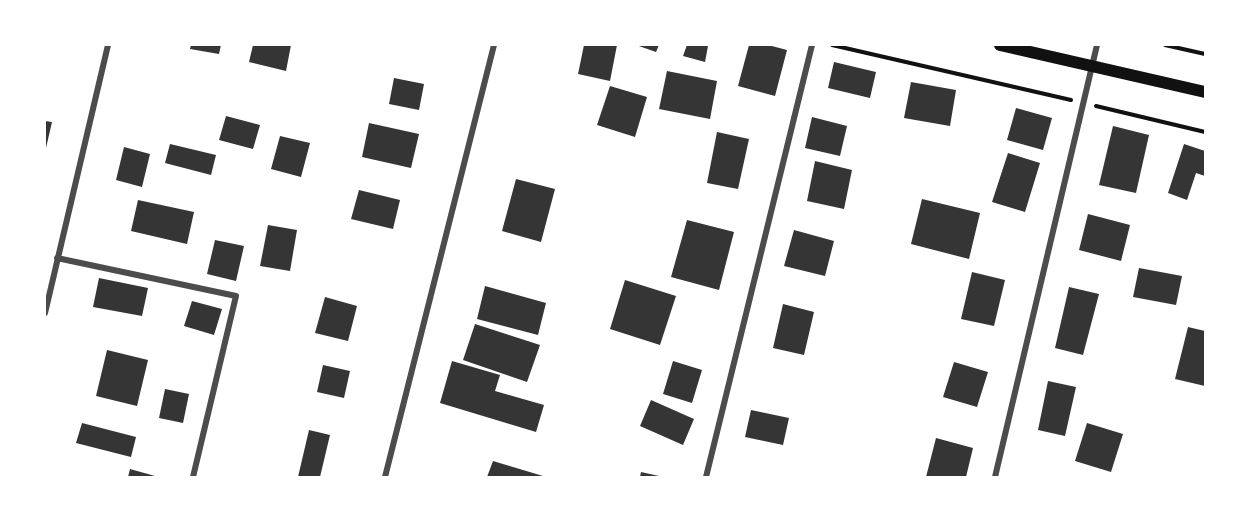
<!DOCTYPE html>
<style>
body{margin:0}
#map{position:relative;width:1250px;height:522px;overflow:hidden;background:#fff;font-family:"DejaVu Sans",sans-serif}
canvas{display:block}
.frame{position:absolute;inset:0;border:46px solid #fff;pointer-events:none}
</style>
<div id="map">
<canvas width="1250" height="522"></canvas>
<div class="frame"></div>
</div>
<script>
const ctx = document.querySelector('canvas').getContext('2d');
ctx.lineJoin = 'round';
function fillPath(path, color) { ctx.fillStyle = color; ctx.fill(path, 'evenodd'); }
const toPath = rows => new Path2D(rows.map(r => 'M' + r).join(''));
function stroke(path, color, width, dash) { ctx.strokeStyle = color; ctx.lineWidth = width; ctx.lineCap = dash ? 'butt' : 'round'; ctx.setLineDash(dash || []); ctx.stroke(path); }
fillPath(toPath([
 [191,45,221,45,219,54,190,49],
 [253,45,291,45,286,71,249,62],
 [584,45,617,45,610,81,578,74],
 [636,45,659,45,656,52],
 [687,45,708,46,705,62,683,56],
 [749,45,768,45,787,50,775,96,738,86],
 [834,62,876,72,870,98,828,88],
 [667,71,717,81,710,119,659,109],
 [394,78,424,84,419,110,389,104],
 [911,82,956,90,950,126,904,118],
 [610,86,647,97,635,137,597,125],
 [1016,108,1052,118,1043,150,1007,140],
 [226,116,260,125,253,149,219,140],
 [812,117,847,126,840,156,805,148],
 [45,121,52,122,46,148,45,148],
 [369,123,419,134,411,168,362,157],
 [1113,126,1149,135,1136,193,1099,185],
 [717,132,749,139,738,189,707,183],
 [280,136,310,143,301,177,271,169],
 [170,144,216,155,211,175,165,163],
 [1184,144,1205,151,1205,176,1196,173,1187,200,1168,193],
 [124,147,150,154,142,187,116,180],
 [1008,153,1040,163,1025,212,992,202],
 [815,161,852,170,844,209,807,201],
 [516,179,555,189,541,242,502,231],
 [359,190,400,200,393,229,351,219],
 [922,199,980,213,969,259,911,244],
 [138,200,194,212,187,244,131,231],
 [1088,214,1130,225,1121,261,1079,250],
 [687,220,734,232,719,290,671,277],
 [268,225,297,230,290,271,260,266],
 [794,230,834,241,825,276,784,266],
 [215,240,244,246,236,281,207,274],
 [1139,268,1182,276,1176,305,1133,297],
 [972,272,1005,280,994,326,961,319],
 [99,278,148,288,142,316,93,307],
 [625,280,676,296,660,345,610,329],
 [485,286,546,303,538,335,477,319],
 [1069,287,1099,294,1083,355,1055,348],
 [325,297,357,306,348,341,315,333],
 [192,301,222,309,214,335,184,326],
 [783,304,814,312,804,355,773,348],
 [475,324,540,345,527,382,463,360],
 [1188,327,1205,331,1205,386,1175,379],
 [107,350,148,360,137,406,96,396],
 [452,361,500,375,495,391,544,405,536,432,440,403],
 [673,361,702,370,692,403,663,394],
 [954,362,988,372,977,407,943,397],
 [323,365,350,371,344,398,317,392],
 [1048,381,1076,387,1065,436,1038,430],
 [165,389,189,394,183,423,159,418],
 [651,400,694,419,683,445,640,426],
 [751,410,789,418,783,445,745,437],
 [82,423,136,437,131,457,76,443],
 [1087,423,1123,434,1111,472,1075,461],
 [309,430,330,435,320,477,298,477],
 [936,438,973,448,966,477,926,477],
 [493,461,543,476,543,477,487,477],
 [130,469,155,476,155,477,128,477],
 [641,472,659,476,659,477,640,477]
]), '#353535');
stroke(toPath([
 [832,45,1071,100],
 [1165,45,1205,54],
 [1096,106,1205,132]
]), '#111', 4);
stroke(toPath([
 [57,258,236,296,193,477],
 [45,313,108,45],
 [385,477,494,45],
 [706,477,812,45],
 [995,477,1097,45]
]), '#4c4c4c', 6);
stroke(toPath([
 [1000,45,1205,92]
]), '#111', 12);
</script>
